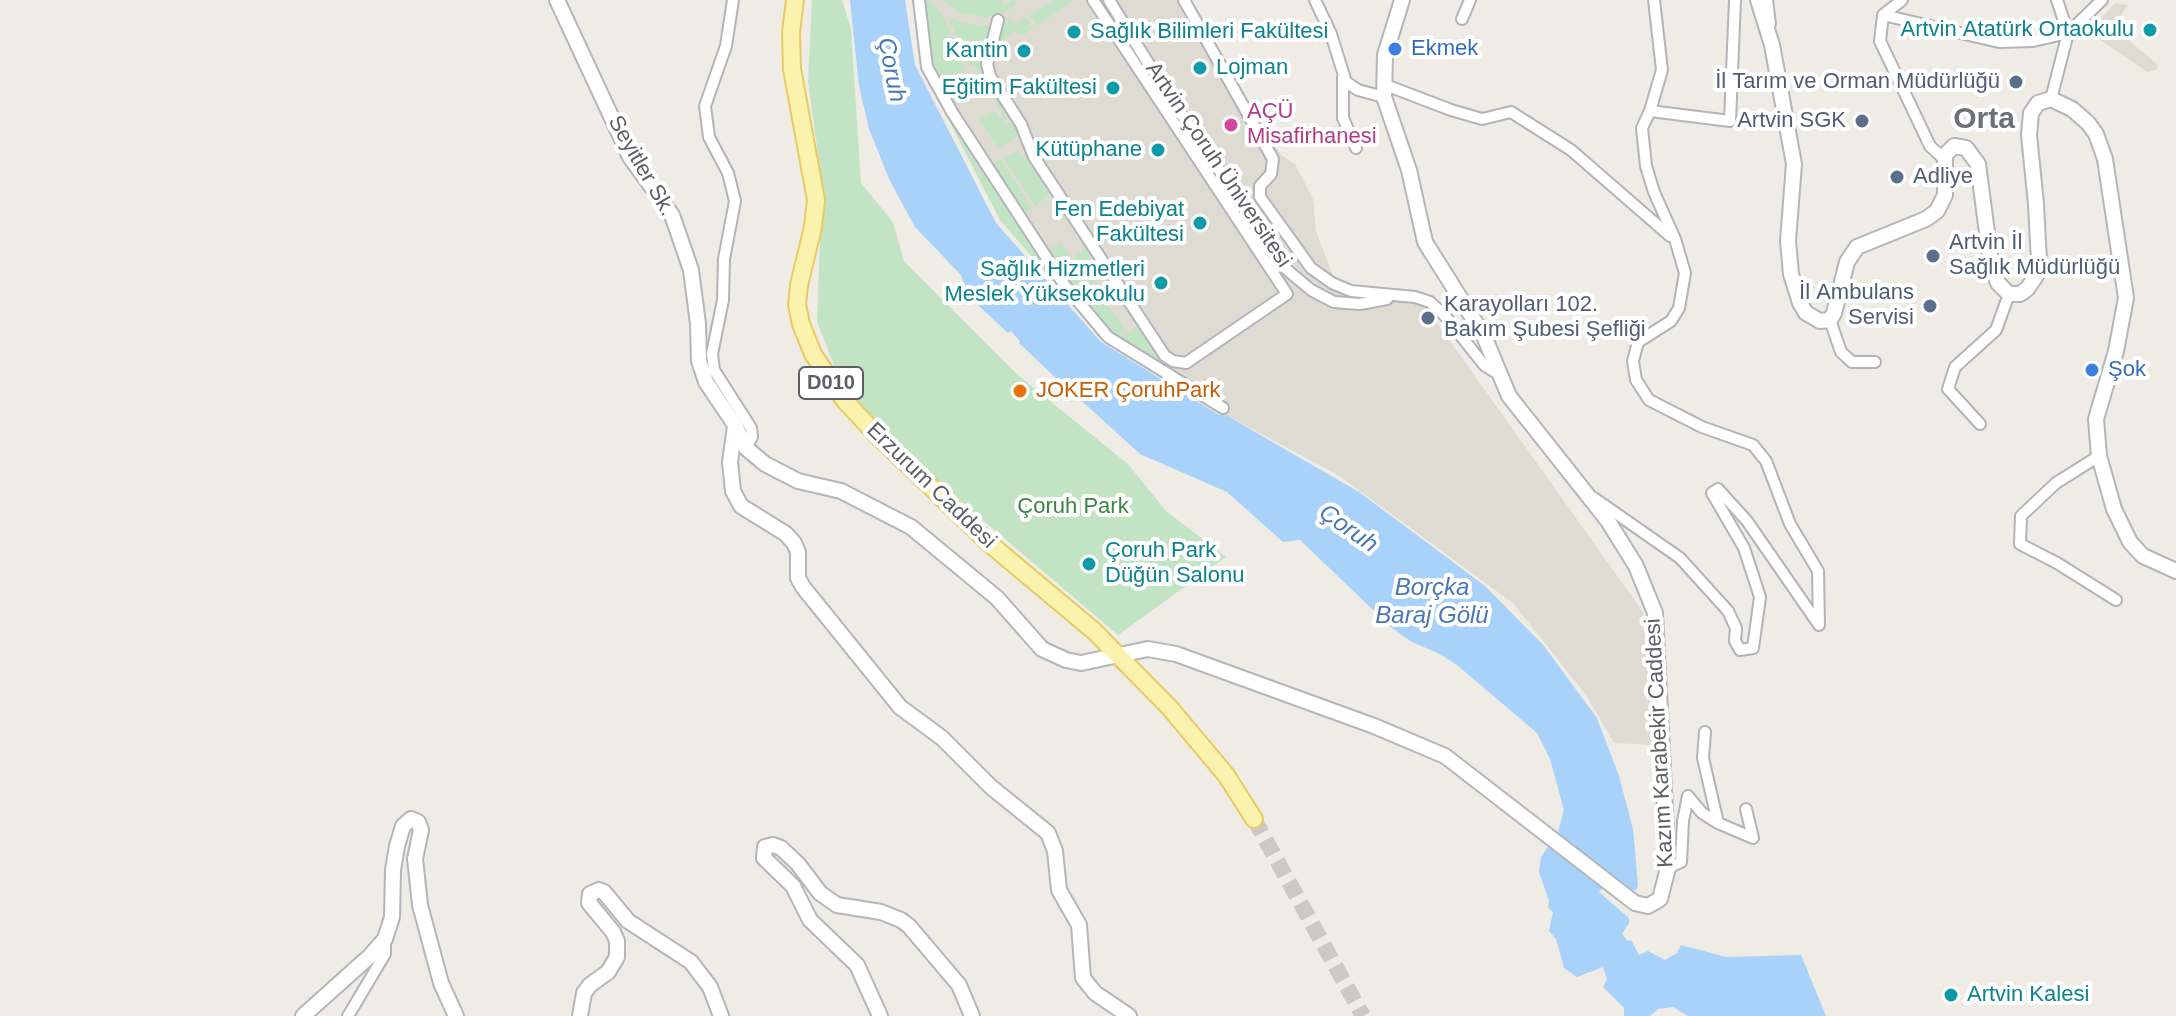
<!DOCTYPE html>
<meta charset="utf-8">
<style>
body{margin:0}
canvas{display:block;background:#eeece5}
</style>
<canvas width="2176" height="1016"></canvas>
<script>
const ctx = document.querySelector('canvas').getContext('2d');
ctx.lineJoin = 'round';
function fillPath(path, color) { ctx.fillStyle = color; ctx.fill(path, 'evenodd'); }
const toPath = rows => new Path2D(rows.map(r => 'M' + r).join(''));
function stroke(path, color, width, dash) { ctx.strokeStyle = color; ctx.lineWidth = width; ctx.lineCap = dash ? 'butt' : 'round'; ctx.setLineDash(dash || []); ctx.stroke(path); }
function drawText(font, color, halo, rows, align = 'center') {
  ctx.font = font + ' Arial,sans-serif'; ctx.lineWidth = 8; ctx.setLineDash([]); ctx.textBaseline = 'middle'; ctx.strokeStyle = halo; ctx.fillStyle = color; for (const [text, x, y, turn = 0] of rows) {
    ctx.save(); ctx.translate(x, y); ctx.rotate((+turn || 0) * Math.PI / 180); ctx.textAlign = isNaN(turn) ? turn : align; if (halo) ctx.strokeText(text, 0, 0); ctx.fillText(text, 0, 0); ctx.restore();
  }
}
fillPath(toPath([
 [914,0,1188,0,1261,125,1280,154,1295,164,1313,199,1316,231,1339,292,1425,306,1643,612,1653,745,1614,743,1586,695,1513,603,1338,475,1224,414,1105,339,1000,220,921,66],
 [2115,3,2128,5,2113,27,2158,65,2157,70,2147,72,2088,31]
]), '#dedbd3');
fillPath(toPath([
 [812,0,842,0,851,29,861,183,893,222,904,261,1019,376,1128,464,1166,511,1226,557,1118,635,971,510,876,424,836,370,817,322,822,184,808,81],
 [923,0,929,0,942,13,965,69,941,84,930,59],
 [941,0,1001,0,1004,4,1013,0,1017,5,998,15,984,17,961,13],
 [1053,0,1074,0,1037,26,1030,15],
 [948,17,964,23,989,26,991,30,988,41,963,52],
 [1026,17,1033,29,1023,35,1014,32,1005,38,1002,48,996,46,1002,25,1011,19,1016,24],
 [986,47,982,69,1004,107,1002,109,1009,119,1006,121,975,65,970,67,966,57],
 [938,99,1066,296,1000,220],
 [995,111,1006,125,1013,121,1018,128,1016,137,999,149,979,120],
 [1018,151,1023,158,1029,156,1053,192,1035,206,1003,157],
 [1000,159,1032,208,1022,214,991,166],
 [1061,243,1089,287,1076,295,1046,252],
 [1089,247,1094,254,1086,260,1091,267,1100,262,1108,275,1092,285,1074,257],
 [1101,294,1125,330,1114,337,1085,305],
 [1141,325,1164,360,1161,367,1117,339]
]), '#c2e4c4');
fillPath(toPath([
 [850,0,905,0,915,65,996,223,1101,342,1219,415,1224,414,1359,492,1485,586,1544,646,1597,718,1619,776,1633,829,1638,886,1636,890,1628,890,1612,878,1599,892,1629,918,1629,923,1622,934,1628,941,1631,940,1639,955,1648,951,1665,960,1677,953,1681,945,1726,957,1801,955,1826,1016,1688,1016,1673,1007,1658,1009,1650,1016,1624,1016,1624,1008,1603,987,1607,979,1603,967,1577,977,1564,968,1556,939,1549,931,1553,912,1548,908,1549,901,1539,872,1541,857,1558,832,1564,810,1550,759,1537,733,1457,665,1440,654,1412,642,1392,628,1300,540,1283,542,1227,492,1140,454,1074,394,1071,396,1057,384,1059,381,1019,343,1020,341,1011,331,1008,333,967,295,961,275,915,227,890,181,869,129,859,86]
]), '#a8d2fa');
stroke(toPath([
 [1254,819,1363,1016]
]), '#cac9c5', 16, [16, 8]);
const street = toPath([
 [733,0,726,46,705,106,709,137,728,173,735,201,724,259,723,300,712,354,714,370,751,428,752,437,746,448],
 [919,0,927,67,952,112,1063,283,1108,337,1223,408],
 [1109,0,1163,87,1286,269,1311,290,1334,302,1360,304,1387,299],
 [1184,0,1273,159,1271,174,1260,186,1260,197,1311,268,1332,283,1351,291,1415,297,1430,302,1445,316,1484,365,1500,375],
 [1315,0,1331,34,1346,82,1358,90,1384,97],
 [1767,0,1770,24],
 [1902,0,1883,15,1880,41,1930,146,1945,160],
 [1883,15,1999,42,2033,41,2068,33,2057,0],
 [1462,19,1470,0],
 [998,20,987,64,990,76,1021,124,1034,157,1165,356,1173,361,1186,363,1287,294,1093,0],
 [1343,77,1343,118,1356,148],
 [1383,84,1451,110,1482,119,1511,112,1571,150,1670,236],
 [2051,99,2068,33,2102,0],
 [1650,111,1730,121,1735,0],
 [1830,320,1841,352,1852,362,1875,362],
 [1980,424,1948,389,1955,367,1996,330,2009,294],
 [2099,456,2056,483,2021,516,2020,544,2057,563,2116,600],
 [1594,498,1680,558,1728,611,1736,628,1735,641,1740,650,1753,648,1760,597,1744,548,1712,493,1718,489,1747,521,1819,625,1818,571,1790,524,1766,461,1753,445,1702,427,1649,400,1636,380,1633,361,1638,342,1671,321,1679,308,1685,273,1675,239,1654,192,1646,166,1642,128,1650,111,1662,70,1654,0],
 [1705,732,1703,758,1718,823],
 [1668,868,1681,862,1683,821,1688,796,1702,813,1718,823,1753,838,1746,809],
 [348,1016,385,954,385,939]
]);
const secondary = toPath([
 [557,0,630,157,672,215,691,270,698,324,699,361,706,382,735,425,746,448,765,464,798,481,841,491,911,527,997,598,1042,649,1066,660,1081,663,1148,649,1176,654,1374,726,1445,756,1635,903,1648,906,1660,899,1668,868,1655,613,1636,566,1608,521,1509,396,1484,336,1425,242,1409,170,1384,97,1385,55,1402,0],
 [1758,0,1772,45,1794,164,1788,241,1791,274,1800,303,1806,313,1820,321,1830,320,1834,313,1847,262,1857,247,1926,219,1937,211,1945,195,1945,155,1954,146,1966,148,1978,164,1991,263,1998,283,2009,294,2020,294,2027,289,2036,276,2039,262,2036,204,2029,135,2031,113,2038,103,2051,99,2072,109,2088,123,2096,134,2105,159,2126,298,2116,351,2096,419,2099,456,2114,509,2130,542,2143,556,2176,571],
 [735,426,730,462,733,491,741,506,786,534,794,543,798,552,798,578,803,587,900,707,942,738,991,787,1048,833,1055,851,1059,890,1079,925,1083,978,1095,993,1129,1016],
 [303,1016,370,956,385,939,392,917,393,870,397,846,403,826,411,819,418,822,421,830,415,859,420,905,441,983,456,1016],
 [580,1016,584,993,590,985,608,972,617,957,617,941,613,932,589,903,590,894,599,890,604,892,628,921,691,962,710,987,721,1016],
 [880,1016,857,965,810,920,793,886,764,858,765,847,773,845,781,848,798,864,820,893,837,905,881,912,901,920,909,926,959,985,972,1016]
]);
const primary = toPath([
 [795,0,791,32,792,69,816,200,813,227,799,285,797,305,801,324,813,354,845,401,875,433,990,544,1094,631,1169,707,1226,775,1254,819]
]);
stroke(street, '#b2b4b9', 14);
stroke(secondary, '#b3b6bb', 18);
stroke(primary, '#e9ca62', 20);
stroke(street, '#fff', 10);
stroke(secondary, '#fff', 14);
stroke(primary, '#faf2ad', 16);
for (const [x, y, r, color] of [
 [2150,30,8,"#0f9aa8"],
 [1074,32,8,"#0f9aa8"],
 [1395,49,8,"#3f7fe0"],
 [1024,51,8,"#0f9aa8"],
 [1200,68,8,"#0f9aa8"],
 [2016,82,8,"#5c6f8a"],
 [1113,88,8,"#0f9aa8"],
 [1862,121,8,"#5c6f8a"],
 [1231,125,8,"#d1479c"],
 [1158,150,8,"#0f9aa8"],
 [1897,177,8,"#5c6f8a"],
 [1200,223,8,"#0f9aa8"],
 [1933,256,8,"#5c6f8a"],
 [1161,283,8,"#0f9aa8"],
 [1930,306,8,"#5c6f8a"],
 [1428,318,8,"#5c6f8a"],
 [2092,370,8,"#3f7fe0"],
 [1020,391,8,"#e8710a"],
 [1089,564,8,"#0f9aa8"],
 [1951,995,8,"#0f9aa8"]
]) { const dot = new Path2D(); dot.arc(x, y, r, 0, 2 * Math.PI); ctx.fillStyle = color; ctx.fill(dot); stroke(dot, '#fff', 3); }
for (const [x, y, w] of [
 [831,383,64]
]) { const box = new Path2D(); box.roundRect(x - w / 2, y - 16, w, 32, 6); ctx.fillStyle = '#fff'; ctx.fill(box); stroke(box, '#5c5f64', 2); }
drawText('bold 20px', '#5c5f64', null, [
 ["D010",831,383]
]);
drawText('22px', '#0d838f', '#fff', [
 ["Artvin Atatürk Ortaokulu",2134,30],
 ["Sağlık Bilimleri Fakültesi",1090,32,"left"],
 ["Kantin",1008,51],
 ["Lojman",1216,68,"left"],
 ["Eğitim Fakültesi",1097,88],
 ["Kütüphane",1142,150],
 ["Fen Edebiyat",1184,210],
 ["Fakültesi",1184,235],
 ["Sağlık Hizmetleri",1145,270],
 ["Meslek Yüksekokulu",1145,295],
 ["Çoruh Park",1105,551,"left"],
 ["Düğün Salonu",1105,576,"left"],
 ["Artvin Kalesi",1967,995,"left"]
], 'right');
drawText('22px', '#366cbe', '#fff', [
 ["Ekmek",1411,49],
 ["Şok",2108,370]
], 'left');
drawText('22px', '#4e5e75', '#fff', [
 ["İl Tarım ve Orman Müdürlüğü",2000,82],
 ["Artvin SGK",1846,121],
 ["Adliye",1913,177,"left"],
 ["Artvin İl",1949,243,"left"],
 ["Sağlık Müdürlüğü",1949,268,"left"],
 ["İl Ambulans",1914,293],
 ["Servisi",1914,318],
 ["Karayolları 102.",1444,305,"left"],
 ["Bakım Şubesi Şefliği",1444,330,"left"]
], 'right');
drawText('22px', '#b23c85', '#fff', [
 ["AÇÜ",1247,112],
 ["Misafirhanesi",1247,137]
], 'left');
drawText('22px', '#5c5f64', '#fff', [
 ["Artvin Çoruh Üniversitesi",1218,165,56],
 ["Seyitler Sk.",641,166,60],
 ["Erzurum Caddesi",931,486,44],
 ["Kazım Karabekir Caddesi",1660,743,-93]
]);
drawText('22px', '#c56008', '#fff', [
 ["JOKER ÇoruhPark",1036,391]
], 'left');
drawText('22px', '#3b8542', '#fff', [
 ["Çoruh Park",1073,507]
]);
drawText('italic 24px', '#4978b4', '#fff', [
 ["Çoruh",891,70,79],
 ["Çoruh",1348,529,35],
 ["Borçka",1432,588],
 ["Baraj Gölü",1432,616]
]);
drawText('bold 30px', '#6d7176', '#fff', [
 ["Orta",1984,120]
]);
</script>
